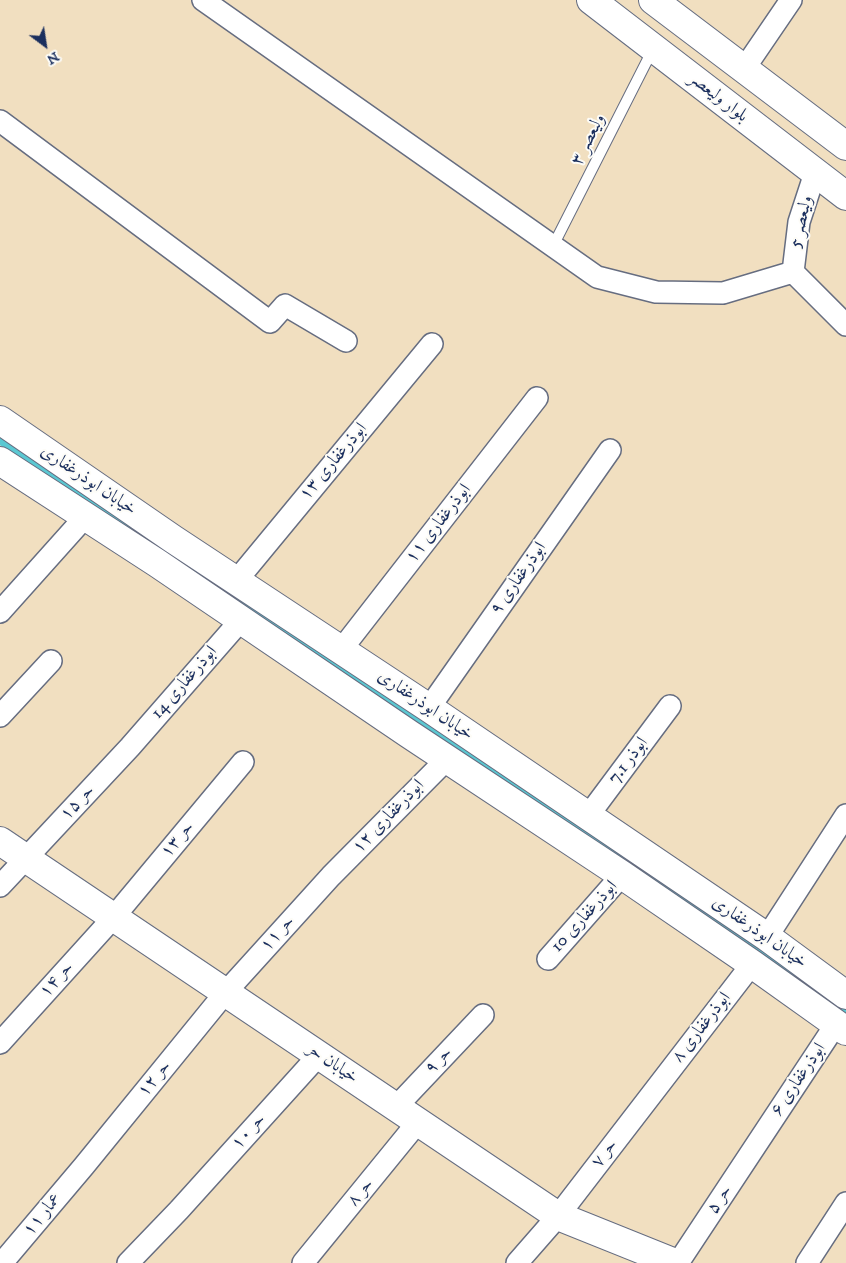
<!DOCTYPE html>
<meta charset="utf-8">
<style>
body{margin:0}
#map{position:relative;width:846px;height:1263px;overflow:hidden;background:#f1dfc0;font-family:"IM FELL DW Pica",serif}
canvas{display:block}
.north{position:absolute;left:20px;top:20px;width:50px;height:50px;-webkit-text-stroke:4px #fdfcf7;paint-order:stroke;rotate:149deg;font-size:14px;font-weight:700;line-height:20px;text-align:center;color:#1b2f5e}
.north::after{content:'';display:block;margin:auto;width:18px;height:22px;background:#1b2f5e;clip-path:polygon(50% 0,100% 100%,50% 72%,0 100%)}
</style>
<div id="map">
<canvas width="846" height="1263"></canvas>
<div class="north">N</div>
</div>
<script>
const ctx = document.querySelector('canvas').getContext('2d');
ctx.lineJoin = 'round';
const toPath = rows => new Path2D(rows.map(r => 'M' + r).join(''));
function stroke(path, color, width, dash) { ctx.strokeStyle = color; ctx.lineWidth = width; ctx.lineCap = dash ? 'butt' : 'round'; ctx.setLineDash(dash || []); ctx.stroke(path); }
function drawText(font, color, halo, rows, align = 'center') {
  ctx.font = font + ' "IM FELL DW Pica",Amiri,serif'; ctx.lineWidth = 4; ctx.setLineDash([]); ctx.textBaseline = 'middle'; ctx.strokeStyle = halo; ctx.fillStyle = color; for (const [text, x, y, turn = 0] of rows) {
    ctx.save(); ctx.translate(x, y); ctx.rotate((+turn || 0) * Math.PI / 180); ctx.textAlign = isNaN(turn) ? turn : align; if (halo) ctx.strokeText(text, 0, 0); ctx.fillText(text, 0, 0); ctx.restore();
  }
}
stroke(toPath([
 [0,441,627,862],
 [638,869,846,1011]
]), '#5bc8d2', 7);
const lane = toPath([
 [553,246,653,49]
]);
const street = toPath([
 [203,0,597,277,656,292,723,293,793,272],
 [744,69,791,0],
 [0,121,270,322,285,305,346,341],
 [793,272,799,222,815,173],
 [793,272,846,325],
 [237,580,432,344],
 [0,612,85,517],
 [341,650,537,398],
 [429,708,610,450],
 [0,716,51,661],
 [588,816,670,706],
 [0,886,130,747,241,620],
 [767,937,846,815],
 [548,959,622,875],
 [0,1043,113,918,243,762],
 [396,1107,483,1015],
 [2,1263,84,1166,225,993,331,876,447,759],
 [128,1263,179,1210,319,1055],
 [303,1263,418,1122],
 [517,1263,558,1216,752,964],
 [678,1263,836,1024],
 [807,1263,846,1203]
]);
const secondary = toPath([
 [591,0,846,196],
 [653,0,846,146],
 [0,420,173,539,429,708,767,937,846,995],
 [0,461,157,563,409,734,622,875,752,964,846,1031],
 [0,841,558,1216,675,1263]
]);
stroke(lane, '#666d80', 12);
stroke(street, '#666d80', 24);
stroke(secondary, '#666d80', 30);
stroke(lane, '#fff', 10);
stroke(street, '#fff', 21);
stroke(secondary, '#fff', 28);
drawText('18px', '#1b2f5e', '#fdfcf7', [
 ["بلوار ولیعصر",718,98,38],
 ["ولیعصر ۳",589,140,-63],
 ["ولیعصر 5",802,222,-77],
 ["ابوذرغفاری ۱۳",334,462,-50],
 ["خیابان ابوذرغفاری",88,481,34],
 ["ابوذرغفاری ۱۱",439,524,-52],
 ["ابوذرغفاری ۹",519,579,-55],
 ["ابوذرغفاری 14",185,683,-49],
 ["خیابان ابوذرغفاری",425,706,34],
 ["ابوذر 7.1",629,761,-53],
 ["حر ۱۵",78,803,-47],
 ["ابوذرغفاری ۱۲",389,817,-46],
 ["حر ۱۳",178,840,-50],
 ["ابوذرغفاری 10",585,917,-48],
 ["خیابان ابوذرغفاری",759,933,35],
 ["حر ۱۱",278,934,-48],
 ["حر ۱۴",57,980,-48],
 ["ابوذرغفاری ۸",702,1028,-52],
 ["حر ۹",439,1061,-47],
 ["خیابان حر",332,1064,34],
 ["حر ۱۲",155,1079,-51],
 ["ابوذرغفاری ۶",799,1080,-56],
 ["حر ۱۰",249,1132,-48],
 ["حر ۷",605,1154,-53],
 ["حر ۸",361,1193,-51],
 ["حر ۵",720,1200,-57],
 ["عمار ۱۱",43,1215,-50]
]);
</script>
